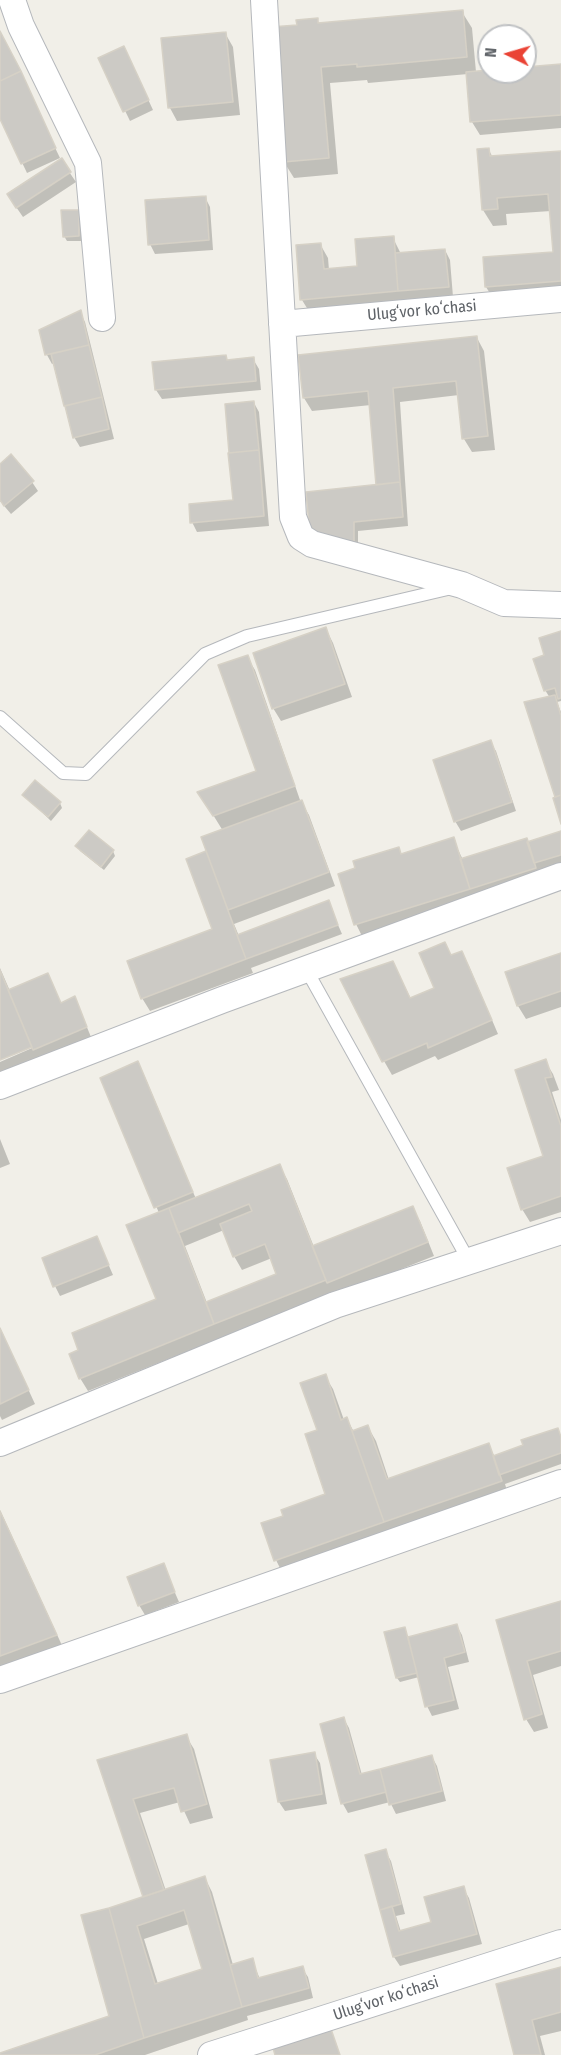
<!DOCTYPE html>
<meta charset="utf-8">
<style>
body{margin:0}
#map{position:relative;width:561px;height:2055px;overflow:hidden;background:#f1efe8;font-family:"Fira Sans Condensed",sans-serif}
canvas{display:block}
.north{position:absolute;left:477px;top:24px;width:60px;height:60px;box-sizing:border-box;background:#fff;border:2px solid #bfc1c3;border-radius:50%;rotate:275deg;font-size:16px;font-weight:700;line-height:24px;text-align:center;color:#5f6368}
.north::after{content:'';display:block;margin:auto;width:21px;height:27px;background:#ea4335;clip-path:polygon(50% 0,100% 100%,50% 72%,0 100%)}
</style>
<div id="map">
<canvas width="561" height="2055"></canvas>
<div class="north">N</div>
</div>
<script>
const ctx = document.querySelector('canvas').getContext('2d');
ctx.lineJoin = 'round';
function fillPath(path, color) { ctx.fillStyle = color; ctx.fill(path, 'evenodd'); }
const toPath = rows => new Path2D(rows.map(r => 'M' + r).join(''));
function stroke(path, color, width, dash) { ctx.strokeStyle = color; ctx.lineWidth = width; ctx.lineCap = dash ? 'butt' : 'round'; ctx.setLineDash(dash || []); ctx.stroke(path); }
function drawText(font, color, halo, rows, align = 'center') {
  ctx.font = font + ' "Fira Sans Condensed",sans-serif'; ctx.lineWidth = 4.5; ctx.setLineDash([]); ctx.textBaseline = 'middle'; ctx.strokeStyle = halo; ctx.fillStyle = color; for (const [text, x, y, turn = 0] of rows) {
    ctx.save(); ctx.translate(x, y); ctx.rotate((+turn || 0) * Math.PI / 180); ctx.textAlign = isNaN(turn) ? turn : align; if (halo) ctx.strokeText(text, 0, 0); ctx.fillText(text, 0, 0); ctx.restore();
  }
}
fillPath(toPath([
 [462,12,472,28,476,72,525,72,525,68,561,65,561,128,480,135,472,122,468,74,368,83,367,80,330,83,338,174,294,178,284,162,298,26,317,20,320,24],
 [0,33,60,158,27,173,0,116],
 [225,33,233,47,240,115,177,121,170,108,163,40],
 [129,58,153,110,130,121,100,59],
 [489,150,493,158,561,152,561,298,496,303,486,287,554,253,551,211,506,214,507,225,493,226,483,210,479,151],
 [61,160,76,182,23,217,14,204],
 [205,197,210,207,213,250,155,254,150,244],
 [78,211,81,216,81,241,67,241,64,236],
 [393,238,401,254,445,250,450,260,453,297,310,313,302,300,320,244,328,258,329,270,359,267],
 [80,312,85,322,114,439,80,447,74,437,55,363,52,364,47,355],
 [477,338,484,351,495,450,472,452,464,439,459,395,400,402,408,526,358,531,358,551,317,544,378,486,371,405,312,411,304,398],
 [226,357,228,362,253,359,259,369,261,390,162,399,156,390],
 [254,403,259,412,269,526,197,532,192,522,234,501],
 [0,466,32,482,38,491,11,514,0,501],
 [326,629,333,643,352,697,281,721,273,708],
 [561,632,561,701,557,702,561,712,561,819,557,798,526,703,550,698,545,690,546,656],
 [247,657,255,670,300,800,309,815,335,886,234,924,239,936,328,902,342,934,251,968,253,973,150,1011,142,998,214,930,188,860,208,852,223,831,207,805,258,772],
 [490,742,496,751,516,811,461,831,455,821],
 [24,795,60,803,62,808,51,821],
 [561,833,561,866,363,938,356,924,402,855,453,839,463,860],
 [77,846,113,851,115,856,104,870,80,851],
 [445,944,452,956,461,952,469,966,498,1034,438,1060,435,1056,392,1075,384,1061,400,977,411,999,436,989],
 [561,955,561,1007,526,1019,518,1006],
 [0,968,10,991,79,1008,91,1037,0,1077,0,1062,39,1045,38,1042,0,1059],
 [545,1061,553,1074,559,1090,552,1092,561,1120,561,1212,530,1222,522,1209,545,1157,517,1070],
 [137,1063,145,1077,196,1199,279,1166,287,1179,314,1247,412,1208,420,1221,434,1256,336,1295,334,1293,88,1391,80,1378,158,1300,159,1213,102,1078],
 [224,1230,234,1256,242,1270,272,1258,278,1275,207,1303,185,1246],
 [0,1139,10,1164,0,1168],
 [97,1238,113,1275,60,1296,55,1286],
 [0,1328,35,1404,2,1420,0,1416],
 [325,1376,333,1389,344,1420,347,1419,354,1432,368,1427,376,1441,389,1480,488,1445,495,1457,525,1446,557,1429,561,1436,561,1464,505,1484,508,1494,283,1574,276,1560,285,1517,327,1495,319,1431],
 [0,1510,65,1652,0,1676],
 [163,1565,179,1602,145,1615,139,1605],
 [561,1602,561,1666,533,1675,548,1728,534,1732,526,1719,498,1621],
 [457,1626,462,1635,469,1662,448,1667,459,1709,432,1716,427,1706,419,1677,400,1682,397,1678,386,1633,404,1628,408,1638],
 [344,1719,349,1728,362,1775,432,1757,437,1766,446,1801,396,1814,390,1802,348,1813,343,1804,322,1725],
 [186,1736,194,1749,213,1818,190,1824,180,1802,140,1813,166,1891,205,1878,212,1892,233,1965,252,1960,260,1979,302,1968,308,1977,313,1998,247,2016,248,2020,145,2055,0,2055,110,2017,83,1916,145,1898,99,1761],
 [189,1924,204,1970,158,1984,144,1939],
 [314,1754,320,1763,327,1804,285,1811,279,1802],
 [385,1851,391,1861,405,1914,396,1916,401,1932,433,1923,463,1888,469,1898,482,1944,400,1966,394,1957,367,1856],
 [561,1968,561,2031,540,2036,545,2055,516,2055,498,1985]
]), '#0003');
const building = toPath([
 [463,10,467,57,357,67,357,64,321,67,329,158,283,162,271,27,297,25,296,20,318,18,318,23,463,10],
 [0,31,21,71,0,81,0,31],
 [226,32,233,102,168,108,161,38,226,32],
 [124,46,149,100,123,112,98,58,124,46],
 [561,64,561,115,470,122,466,72,489,70,489,72,525,72,525,67,561,64],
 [21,71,56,148,21,164,0,119,0,81,21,71],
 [489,148,490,156,561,151,561,281,485,287,483,257,553,252,548,194,497,198,498,209,482,210,477,149,489,148],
 [62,158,71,172,16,208,7,194,62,158],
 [206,196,209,240,148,245,145,200,206,196],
 [61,210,79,210,79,236,63,237,61,210],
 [394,236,398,291,300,300,296,245,321,243,324,269,357,266,355,239,394,236],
 [445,249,449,287,398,291,395,253,445,249],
 [81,310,89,345,45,355,39,330,81,310],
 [477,336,488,436,462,439,456,381,393,388,400,482,376,485,368,391,303,398,298,355,477,336],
 [89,345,102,397,64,406,51,354,89,345],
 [226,355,227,360,254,357,256,381,155,390,152,362,226,355],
 [102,397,109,429,73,438,65,406,102,397],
 [254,401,259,450,229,453,225,404,254,401],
 [259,450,264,516,190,523,189,504,233,500,228,453,259,450],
 [11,454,34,481,4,506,0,500,0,464,11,454],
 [400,482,403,517,354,522,354,542,310,535,306,492,400,482],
 [326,627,345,684,272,709,253,653,326,627],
 [561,631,561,698,558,699,555,688,544,691,533,659,544,655,539,638,561,631],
 [248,655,295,786,213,816,197,792,256,771,218,665,248,655],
 [555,695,561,716,561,795,555,797,524,702,555,695],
 [491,740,512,802,454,822,433,760,491,740],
 [35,780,61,802,48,817,22,795,35,780],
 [561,795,561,824,553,798,561,795],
 [302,800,329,872,228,910,201,837,302,800],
 [89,830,114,850,101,867,75,846,89,830],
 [561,831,561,855,534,863,527,842,561,831],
 [454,837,470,889,354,925,338,874,355,868,353,861,399,847,401,854,454,837],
 [527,838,536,868,470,889,460,859,527,838],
 [206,851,246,959,141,999,127,961,212,929,186,859,206,851],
 [329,900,338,925,246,959,237,935,329,900],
 [445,942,451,955,462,951,492,1020,428,1048,427,1043,382,1062,340,979,393,961,410,998,434,988,419,953,445,942],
 [561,953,561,991,517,1006,505,972,561,953],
 [0,970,32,1047,0,1060,0,970],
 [48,973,61,1003,75,996,87,1027,33,1050,8,990,48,973],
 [546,1059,552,1077,545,1078,561,1126,561,1196,521,1210,507,1168,543,1156,515,1070,546,1059],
 [138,1061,193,1192,154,1208,100,1078,138,1061],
 [280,1164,326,1280,214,1324,206,1302,276,1274,265,1244,233,1257,220,1224,252,1211,249,1204,178,1233,169,1208,280,1164],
 [413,1206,428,1242,327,1283,312,1246,413,1206],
 [169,1208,214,1324,79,1379,69,1354,78,1350,72,1333,156,1299,126,1225,169,1208],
 [97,1236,109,1265,53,1287,42,1258,97,1236],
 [0,1328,29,1390,0,1404,0,1328],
 [326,1374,341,1420,347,1417,384,1522,274,1561,261,1523,283,1516,281,1510,325,1494,305,1434,317,1430,300,1383,326,1374],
 [368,1425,387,1479,489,1443,502,1481,384,1522,352,1431,368,1425],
 [558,1428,561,1437,561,1453,499,1475,493,1456,523,1445,521,1440,558,1428],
 [0,1511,57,1635,0,1656,0,1511],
 [164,1563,175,1592,138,1606,127,1577,164,1563],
 [561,1601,561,1651,527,1661,542,1714,524,1720,496,1620,561,1601],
 [457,1624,465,1652,444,1658,454,1700,425,1707,408,1637,457,1624],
 [405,1627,417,1673,396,1678,384,1632,405,1627],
 [344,1717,360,1774,380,1769,386,1792,341,1804,320,1724,344,1717],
 [187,1734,207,1804,181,1812,174,1788,133,1799,164,1890,143,1897,97,1760,187,1734],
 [315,1752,322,1794,278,1802,270,1760,315,1752],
 [432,1755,442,1791,389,1805,380,1769,432,1755],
 [386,1849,401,1904,380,1910,365,1855,386,1849],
 [205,1876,242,2007,144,2038,109,1908,205,1876],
 [184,1910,202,1969,155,1984,137,1926,184,1910],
 [464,1886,477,1934,393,1957,380,1910,392,1906,399,1931,431,1922,424,1897,464,1886],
 [109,1908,144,2038,95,2055,0,2055,0,2053,109,2016,81,1915,109,1908],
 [253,1958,258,1978,303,1966,309,1988,242,2007,230,1965,253,1958],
 [561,1967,561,2012,532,2020,541,2055,514,2055,496,1984,561,1967],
 [331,2029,340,2055,275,2055,273,2048,331,2029]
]);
fillPath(building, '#cccac5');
stroke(building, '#d6d1c6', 1.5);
const service = toPath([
 [0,717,63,773,86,774,205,654,247,636,452,588],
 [306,969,469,1261]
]);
const minor = toPath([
 [12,0,21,26,88,163,102,318],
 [264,0,293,517,301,537,312,544,462,585,504,603,561,605],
 [282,324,561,299],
 [0,1086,222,1000,561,876],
 [0,1443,335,1305,561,1231],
 [0,1680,561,1483],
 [211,2055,561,1943]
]);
stroke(service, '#b5b8bc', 14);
stroke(minor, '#b5b8bc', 28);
stroke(service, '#fff', 12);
stroke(minor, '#fff', 26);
drawText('16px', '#5f6368', '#fff', [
 ["Ulugʻvor koʻchasi",422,311,-5],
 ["Ulugʻvor koʻchasi",386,1999,-18]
]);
</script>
